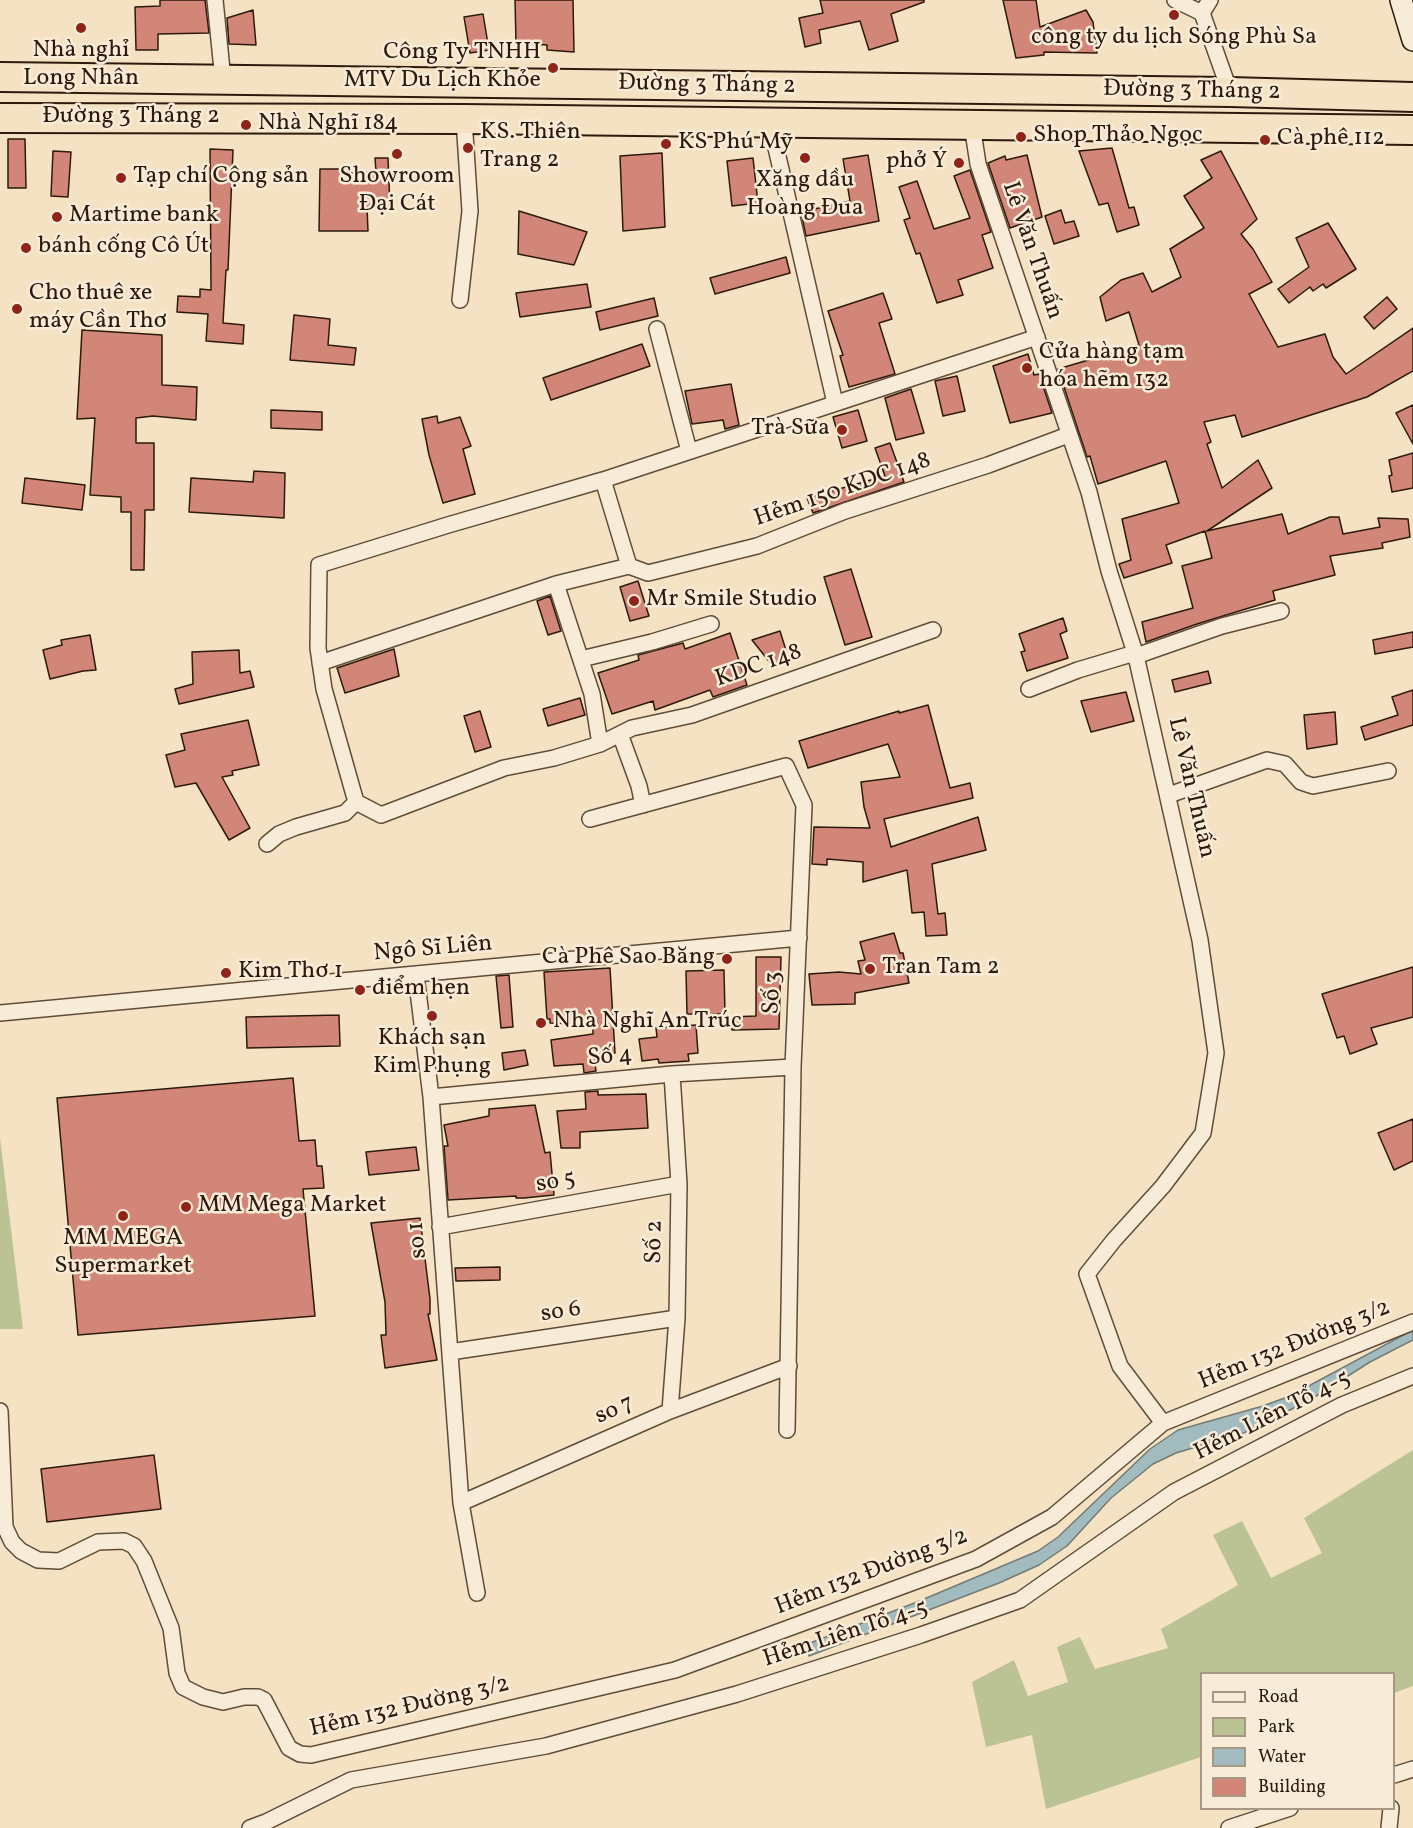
<!DOCTYPE html>
<meta charset="utf-8">
<style>
body{margin:0}
#map{position:relative;width:1413px;height:1828px;overflow:hidden;background:#f5e2c3;font-family:Vollkorn,serif}
canvas{display:block}
.legend{position:absolute;left:1200px;top:1672px;width:195px;height:138px;box-sizing:border-box;background:#f8ecd8;border:2px solid #a79886;margin:0;padding:8px 10px;list-style:none;font-size:18px;color:#2d1a0b}
.legend li{display:flex;align-items:center;gap:12px;height:30px}
.legend b{width:30px;border:2px solid #a79886}
</style>
<div id="map">
<canvas width="1413" height="1828"></canvas>
<ul class="legend">
<li><b style="height:8px;background:#f8ecd8"></b>Road</li>
<li><b style="height:16px;background:#bbc394"></b>Park</li>
<li><b style="height:16px;background:#a1bbbe"></b>Water</li>
<li><b style="height:16px;background:#d18678"></b>Building</li>
</ul>
</div>
<script>
const ctx = document.querySelector('canvas').getContext('2d');
ctx.lineJoin = 'round';
function fillPath(path, color) { ctx.fillStyle = color; ctx.fill(path, 'evenodd'); }
const toPath = rows => new Path2D(rows.map(r => 'M' + r).join(''));
function stroke(path, color, width, dash) { ctx.strokeStyle = color; ctx.lineWidth = width; ctx.lineCap = dash ? 'butt' : 'round'; ctx.setLineDash(dash || []); ctx.stroke(path); }
function drawText(font, color, halo, rows, align = 'center') {
  ctx.font = font + ' Vollkorn,serif'; ctx.lineWidth = 5; ctx.setLineDash([]); ctx.textBaseline = 'middle'; ctx.strokeStyle = halo; ctx.fillStyle = color; for (const [text, x, y, turn = 0] of rows) {
    ctx.save(); ctx.translate(x, y); ctx.rotate((+turn || 0) * Math.PI / 180); ctx.textAlign = isNaN(turn) ? turn : align; if (halo) ctx.strokeText(text, 0, 0); ctx.fillText(text, 0, 0); ctx.restore();
  }
}
fillPath(toPath([
 [0,1138,23,1329,0,1329],
 [1413,1450,1413,1686,1394,1693,1394,1674,1202,1674,1201,1757,1046,1809,1032,1735,986,1747,972,1682,1014,1660,1028,1696,1068,1682,1057,1647,1080,1637,1095,1669,1168,1648,1161,1629,1238,1585,1213,1535,1242,1521,1271,1578,1322,1553,1304,1518]
]), '#bbc394');
const water = toPath([
 [1413,1330,1413,1340,1370,1362,1318,1395,1253,1430,1176,1453,1153,1464,1111,1498,1067,1546,1039,1565,999,1583,809,1656,805,1645,917,1602,1038,1551,1058,1537,1150,1449,1178,1430,1263,1406,1290,1396,1413,1330]
]);
fillPath(water, '#a1bbbe');
stroke(water, '#737b76', 1.5);
const building = toPath([
 [160,0,205,0,209,33,158,34,158,50,136,50,135,7,160,6,160,0],
 [515,0,573,0,574,52,547,50,547,45,516,43,515,0],
 [820,0,924,0,924,2,891,14,898,41,869,50,860,21,819,30,821,43,805,47,799,18,823,13,820,0],
 [1003,0,1036,0,1040,27,1086,10,1093,22,1097,53,1044,52,1044,55,1016,58,1003,0],
 [253,10,256,45,229,44,227,18,253,10],
 [483,14,489,50,470,53,464,17,483,14],
 [8,139,25,139,26,188,8,188,8,139],
 [1112,148,1129,208,1134,207,1139,225,1117,232,1108,203,1099,205,1079,151,1112,148],
 [210,149,233,150,228,270,226,270,223,323,244,325,243,344,206,341,208,314,177,312,178,296,200,297,200,289,211,290,210,149],
 [53,151,71,152,68,197,51,196,53,151],
 [1221,151,1257,219,1241,234,1253,249,1272,282,1249,294,1278,347,1325,334,1333,357,1346,374,1413,328,1413,371,1367,397,1242,437,1235,415,1204,422,1211,442,1207,444,1222,488,1258,460,1272,488,1207,531,1282,514,1288,534,1330,517,1339,517,1343,534,1380,527,1378,518,1408,519,1410,537,1382,543,1383,548,1330,556,1335,575,1273,591,1275,600,1197,624,1146,642,1142,622,1193,608,1182,566,1212,558,1205,531,1166,545,1172,563,1124,578,1119,564,1131,560,1122,519,1179,503,1166,461,1098,484,1090,456,1087,457,1058,369,1139,345,1129,312,1106,321,1100,297,1121,280,1143,273,1152,292,1181,277,1170,249,1204,228,1184,196,1212,178,1201,160,1221,151],
 [662,153,665,227,623,231,620,156,662,153],
 [868,155,879,221,806,236,801,212,850,201,843,159,868,155],
 [1027,155,1042,217,1010,228,988,163,1005,156,1006,160,1027,155],
 [375,158,388,158,390,206,367,207,368,231,319,231,320,169,342,169,342,173,376,172,375,158],
 [753,158,758,203,732,206,727,161,753,158],
 [970,170,991,232,982,235,993,268,958,280,963,295,937,303,920,253,916,254,904,220,910,218,899,187,917,181,934,229,970,218,954,176,970,170],
 [1061,210,1065,223,1074,221,1079,236,1054,244,1045,216,1061,210],
 [519,211,587,232,574,265,518,254,519,211],
 [1328,223,1356,269,1326,288,1323,284,1313,291,1310,287,1289,303,1278,289,1309,267,1296,238,1328,223],
 [786,257,790,273,715,294,710,278,786,257],
 [587,284,591,307,520,317,516,293,587,284],
 [883,293,892,319,879,323,895,374,849,387,840,356,843,355,828,311,883,293],
 [1387,297,1397,309,1374,329,1364,317,1387,297],
 [654,298,658,316,600,330,596,312,654,298],
 [294,315,330,319,328,345,356,348,354,365,290,360,294,315],
 [82,330,162,335,162,385,197,387,196,420,153,416,136,418,136,443,154,443,154,510,145,510,144,570,131,570,131,512,121,512,121,497,90,495,95,418,77,419,82,330],
 [642,344,650,366,551,400,543,378,642,344],
 [1028,354,1034,375,1039,374,1052,413,1010,423,993,366,1028,354],
 [957,376,965,411,943,416,935,381,957,376],
 [731,384,739,425,725,429,723,420,692,424,685,391,731,384],
 [911,389,924,433,896,440,885,398,911,389],
 [1413,405,1413,444,1396,413,1413,405],
 [271,410,322,412,322,430,271,428,271,410],
 [858,410,867,441,842,448,833,417,858,410],
 [437,416,438,423,460,417,471,446,463,449,475,494,443,503,429,455,422,419,437,416],
 [890,443,904,482,813,513,807,498,885,476,875,448,890,443],
 [1413,453,1413,488,1392,492,1389,476,1392,475,1389,460,1413,453],
 [254,471,285,473,284,518,189,512,191,478,253,482,254,471],
 [25,478,85,485,82,510,22,503,25,478],
 [851,569,872,637,845,645,824,577,851,569],
 [638,581,649,616,630,621,620,587,638,581],
 [550,596,561,631,548,635,537,601,550,596],
 [1063,618,1067,631,1060,634,1068,658,1027,671,1021,652,1025,651,1019,634,1063,618],
 [780,631,789,660,772,665,752,640,780,631],
 [1413,632,1413,647,1375,654,1373,640,1413,632],
 [730,633,747,685,713,697,710,690,655,710,653,701,612,714,598,673,639,660,638,655,683,643,685,649,730,633],
 [90,635,96,670,83,671,50,679,43,650,62,645,61,640,90,635],
 [394,649,399,676,345,693,337,668,394,649],
 [239,650,240,673,250,671,254,687,179,704,175,689,193,684,192,652,239,650],
 [1208,671,1211,683,1175,692,1172,680,1208,671],
 [1413,690,1413,725,1365,740,1361,727,1398,715,1392,697,1413,690],
 [1126,692,1134,721,1091,732,1081,701,1126,692],
 [580,698,585,715,548,726,543,709,580,698],
 [928,705,950,788,970,783,973,798,884,819,891,847,978,817,986,850,932,864,938,914,945,913,947,935,926,936,924,912,912,913,907,870,863,882,863,862,827,859,827,865,812,864,814,827,870,828,864,807,861,782,900,777,888,744,808,768,799,741,899,711,899,713,928,705],
 [480,711,491,747,475,752,464,716,480,711],
 [1335,712,1337,744,1307,749,1304,715,1335,712],
 [248,720,259,765,232,771,233,775,222,777,250,828,229,840,196,783,175,787,166,755,185,750,181,734,248,720],
 [894,933,900,953,903,953,909,983,855,993,855,1004,812,1005,809,974,839,972,861,974,858,961,865,960,860,942,894,933],
 [756,957,781,957,779,1029,732,1030,730,1017,756,1016,756,957],
 [1413,967,1413,1017,1371,1028,1377,1044,1350,1054,1344,1036,1337,1038,1322,994,1413,967],
 [610,968,615,1053,594,1056,596,1071,584,1073,583,1064,554,1066,551,1040,593,1034,593,1025,550,1023,550,1019,547,1019,544,972,610,968],
 [724,970,725,1014,687,1014,686,971,724,970],
 [509,975,513,1027,501,1028,496,976,509,975],
 [339,1015,340,1046,247,1048,246,1017,339,1015],
 [696,1025,698,1053,688,1054,689,1061,659,1063,658,1059,642,1061,639,1039,657,1037,656,1028,696,1025],
 [525,1050,528,1065,504,1070,502,1053,525,1050],
 [293,1078,299,1141,315,1140,317,1166,322,1166,324,1188,303,1189,315,1316,78,1335,57,1098,293,1078],
 [598,1091,598,1095,646,1094,648,1128,580,1132,580,1148,561,1148,557,1111,586,1109,585,1092,598,1091],
 [535,1105,545,1153,550,1152,554,1195,524,1198,516,1198,516,1196,448,1200,444,1146,448,1146,444,1125,489,1116,489,1109,535,1105],
 [1413,1119,1413,1161,1394,1170,1378,1133,1413,1119],
 [416,1147,419,1170,369,1175,366,1152,416,1147],
 [420,1218,430,1299,430,1314,428,1314,437,1360,385,1368,381,1335,386,1335,385,1302,371,1223,420,1218],
 [500,1267,500,1280,456,1281,455,1268,500,1267],
 [154,1455,161,1509,47,1522,41,1469,154,1455]
]);
fillPath(building, '#d18678');
stroke(building, '#2d1a0b', 1.5);
const street = toPath([
 [215,0,223,80],
 [1175,0,1202,13],
 [1210,0,1202,13,1230,92],
 [770,122,835,403],
 [972,125,978,164,1089,492,1109,571,1136,656,1200,940,1216,1053,1203,1133,1163,1186,1114,1240,1087,1274,1120,1366,1163,1423],
 [460,300,470,211,464,119],
 [657,329,689,451],
 [629,566,648,573,757,546,845,511,988,465,1068,435],
 [556,584,592,694,600,744],
 [581,659,652,642,711,624],
 [320,663,556,584,629,566,603,480],
 [1029,689,1078,670,1128,655,1136,656,1222,626,1281,611],
 [620,734,639,786,643,805],
 [1169,795,1267,760,1285,764,1301,782,1313,786,1388,771],
 [356,802,381,815,504,768,554,758,600,744,632,728,692,715,933,630],
 [590,819,786,766,804,805,793,1067,787,1430],
 [267,844,279,834,296,827,345,813,356,802,324,689,318,648,319,565,448,525,603,480,1037,337],
 [416,975,431,1097,461,1503,477,1593],
 [0,1013,799,938],
 [431,1097,672,1074,793,1067],
 [440,1227,679,1184],
 [450,1352,677,1318],
 [0,1411,5,1527,12,1542,21,1551,38,1560,59,1561,98,1542,124,1541,134,1546,144,1561,171,1628,177,1673,183,1687,203,1697,223,1702,244,1697,258,1697,264,1700,289,1748,300,1754,311,1755,675,1670,976,1559,1052,1517,1163,1423,1413,1322],
 [670,1411,677,1318,679,1184,672,1074],
 [461,1503,670,1411,789,1366],
 [1394,1775,1413,1769],
 [250,1828,266,1822,351,1780,546,1746,737,1694,921,1635,1020,1600,1174,1492,1342,1405,1413,1376],
 [1229,1828,1290,1808],
 [1389,1828,1391,1808]
]);
const secondary = toPath([
 [1401,0,1413,40]
]);
const highway = toPath([
 [0,77,1230,92,1413,97],
 [0,118,464,119,1413,130]
]);
stroke(street, '#5f4c39', 18);
stroke(secondary, '#2d1a0b', 24);
stroke(highway, '#2d1a0b', 32);
stroke(street, '#f8ecd8', 15);
stroke(secondary, '#f8ecd8', 21);
stroke(highway, '#f5e2c3', 28);
for (const [x, y, r, color] of [
 [1174,15,6,"#8f2418"],
 [81,28,6,"#8f2418"],
 [553,68,6,"#8f2418"],
 [246,125,6,"#8f2418"],
 [1021,137,6,"#8f2418"],
 [1265,140,6,"#8f2418"],
 [666,144,6,"#8f2418"],
 [468,148,6,"#8f2418"],
 [397,154,6,"#8f2418"],
 [805,158,6,"#8f2418"],
 [959,163,6,"#8f2418"],
 [121,178,6,"#8f2418"],
 [57,217,6,"#8f2418"],
 [26,248,6,"#8f2418"],
 [17,309,6,"#8f2418"],
 [1027,368,6,"#8f2418"],
 [842,430,6,"#8f2418"],
 [634,601,6,"#8f2418"],
 [727,959,6,"#8f2418"],
 [870,969,6,"#8f2418"],
 [226,973,6,"#8f2418"],
 [360,990,6,"#8f2418"],
 [432,1016,6,"#8f2418"],
 [541,1023,6,"#8f2418"],
 [186,1207,6,"#8f2418"],
 [123,1216,6,"#8f2418"]
]) { const dot = new Path2D(); dot.arc(x, y, r, 0, 2 * Math.PI); ctx.fillStyle = color; ctx.fill(dot); stroke(dot, '#f8ecd8', 2); }
drawText('24px', '#2d1a0b', '#f8ecd8', [
 ["công ty du lịch Sóng Phù Sa",1174,39,"center"],
 ["Nhà nghỉ",81,52,"center"],
 ["Long Nhân",81,80,"center"],
 ["Công Ty TNHH",541,54,"right"],
 ["MTV Du Lịch Khỏe",541,82,"right"],
 ["Nhà Nghĩ 184",258,125],
 ["KS. Thiên",480,134],
 ["Trang 2",480,162],
 ["Shop Thảo Ngọc",1033,137],
 ["Cà phê 112",1277,140],
 ["KS Phú Mỹ",678,144],
 ["phở Ý",947,163,"right"],
 ["Tạp chí Cộng sản",133,178],
 ["Showroom",397,178,"center"],
 ["Đại Cát",397,206,"center"],
 ["Xăng dầu",805,182,"center"],
 ["Hoàng Đua",805,210,"center"],
 ["Martime bank",69,217],
 ["bánh cống Cô Út",38,248],
 ["Cho thuê xe",29,295],
 ["máy Cần Thơ",29,323],
 ["Cửa hàng tạm",1039,354],
 ["hóa hẽm 132",1039,382],
 ["Trà Sữa",830,430,"right"],
 ["Mr Smile Studio",646,601],
 ["Cà Phê Sao Băng",715,959,"right"],
 ["Tran Tam 2",882,969],
 ["Kim Thơ 1",238,973],
 ["điểm hẹn",372,990],
 ["Nhà Nghĩ An Trúc",553,1023],
 ["Khách sạn",432,1040,"center"],
 ["Kim Phụng",432,1068,"center"],
 ["MM Mega Market",198,1207],
 ["MM MEGA",123,1240,"center"],
 ["Supermarket",123,1268,"center"]
], 'left');
drawText('24px', '#2d1a0b', '#f8ecd8', [
 ["Đường 3 Tháng 2",707,86,1],
 ["Đường 3 Tháng 2",1192,92,1],
 ["Đường 3 Tháng 2",131,118],
 ["Lê Văn Thuấn",1031,251,71],
 ["Hẻm 150 KDC 148",843,491,-19],
 ["KDC 148",759,667,-19],
 ["Lê Văn Thuấn",1190,788,77],
 ["Ngô Sĩ Liên",433,950,-5],
 ["Số 3",774,993,-87],
 ["Số 4",610,1058,-5],
 ["so 5",556,1183,-10],
 ["so 1",419,1240,-95],
 ["Số 2",656,1242,-89],
 ["so 6",561,1313,-8],
 ["Hẻm 132 Đường 3/2",1295,1346,-22],
 ["so 7",615,1411,-24],
 ["Hẻm Liên Tổ 4-5",1273,1417,-27],
 ["Hẻm 132 Đường 3/2",872,1573,-21],
 ["Hẻm Liên Tổ 4-5",846,1635,-18],
 ["Hẻm 132 Đường 3/2",410,1708,-13]
]);
</script>
